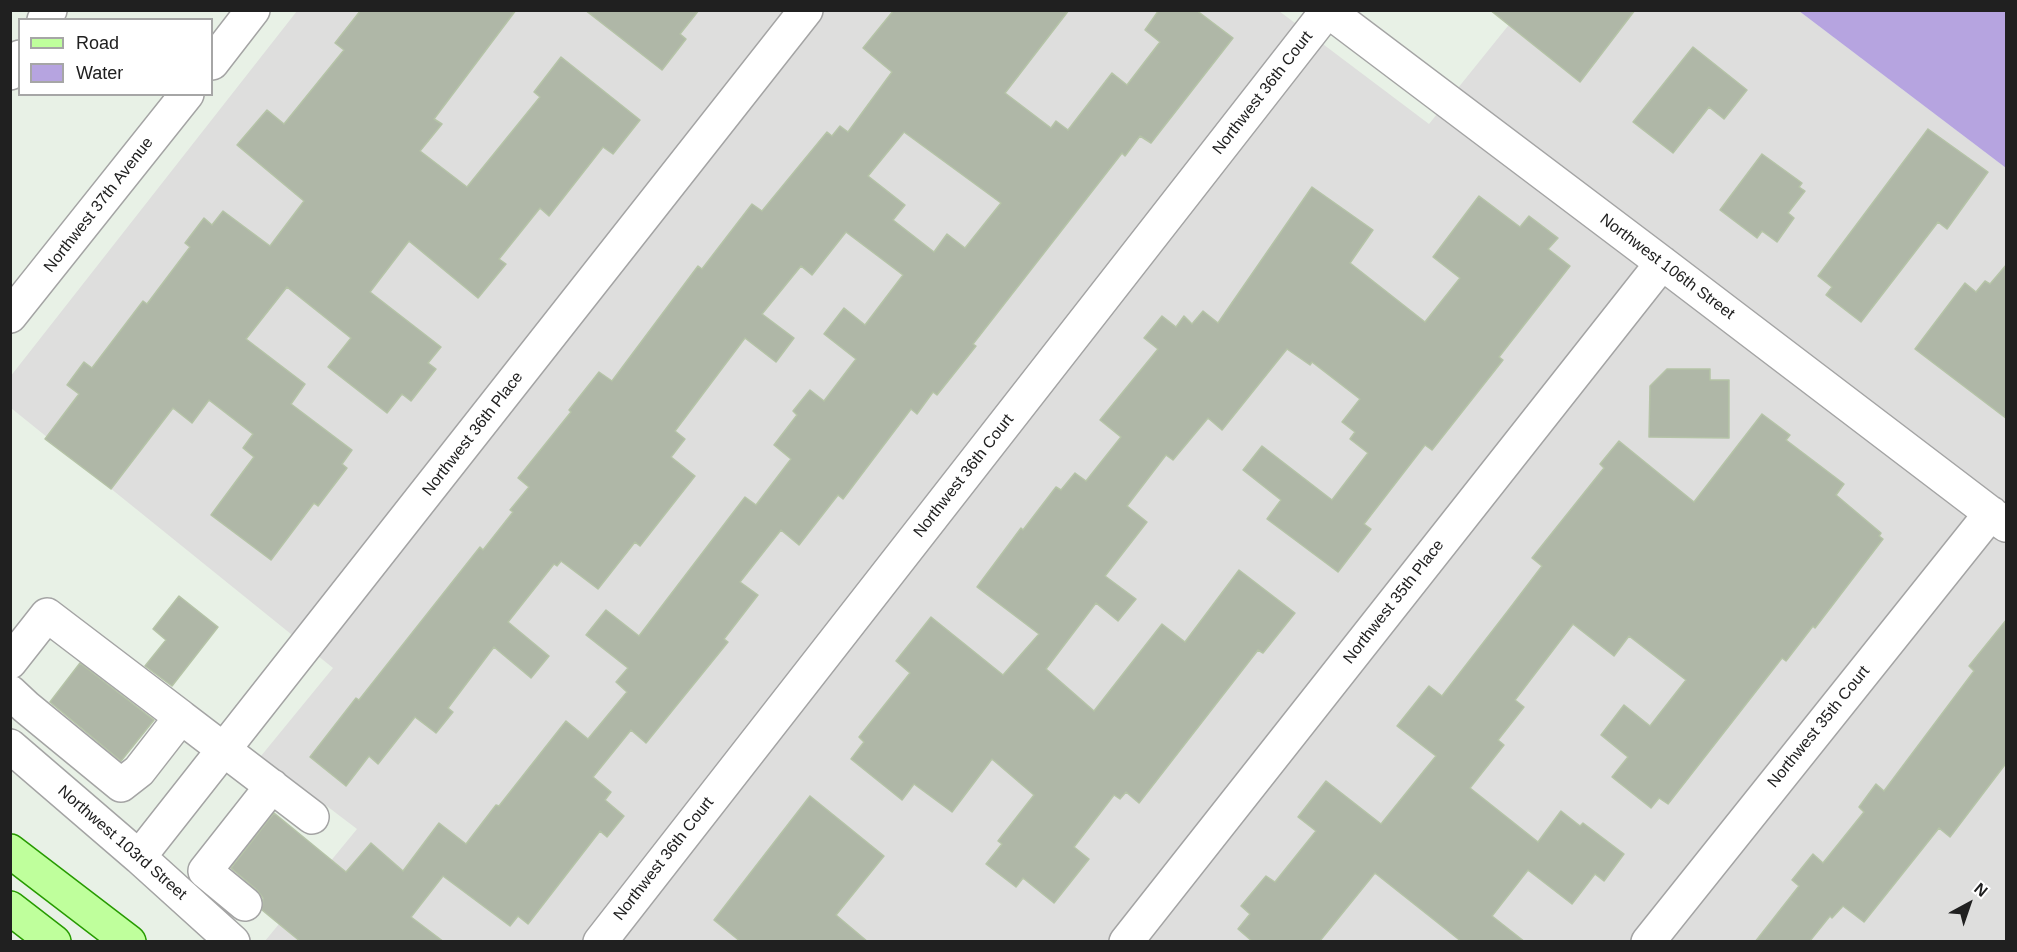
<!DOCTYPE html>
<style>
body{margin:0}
#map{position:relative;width:2017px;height:952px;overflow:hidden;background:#e8f1e6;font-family:Arial,sans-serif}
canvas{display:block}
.frame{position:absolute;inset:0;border:12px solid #202020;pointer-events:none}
.legend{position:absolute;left:18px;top:18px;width:195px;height:78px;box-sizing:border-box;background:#fff;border:2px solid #a6a6a6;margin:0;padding:8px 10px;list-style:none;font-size:18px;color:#202020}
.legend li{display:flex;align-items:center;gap:12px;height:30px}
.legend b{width:30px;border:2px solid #a6a6a6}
.north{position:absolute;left:1939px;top:874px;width:60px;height:60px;-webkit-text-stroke:4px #fff;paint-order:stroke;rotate:40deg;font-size:16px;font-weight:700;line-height:24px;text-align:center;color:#202020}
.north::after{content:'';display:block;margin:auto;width:21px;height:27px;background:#202020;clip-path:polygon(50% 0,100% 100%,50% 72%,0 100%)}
</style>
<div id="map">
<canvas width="2017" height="952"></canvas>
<div class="frame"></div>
<ul class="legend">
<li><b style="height:8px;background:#bfff9c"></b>Road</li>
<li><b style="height:16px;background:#b6a4e0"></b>Water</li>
</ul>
<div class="north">N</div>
</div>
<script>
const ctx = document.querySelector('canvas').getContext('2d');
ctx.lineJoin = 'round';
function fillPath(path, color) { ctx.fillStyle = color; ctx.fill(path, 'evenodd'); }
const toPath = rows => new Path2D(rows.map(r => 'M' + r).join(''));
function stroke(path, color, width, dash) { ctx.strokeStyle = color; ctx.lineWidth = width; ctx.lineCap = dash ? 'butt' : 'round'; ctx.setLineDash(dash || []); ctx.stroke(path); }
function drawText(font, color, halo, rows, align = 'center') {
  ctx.font = font + ' Arial,sans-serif'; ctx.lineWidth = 6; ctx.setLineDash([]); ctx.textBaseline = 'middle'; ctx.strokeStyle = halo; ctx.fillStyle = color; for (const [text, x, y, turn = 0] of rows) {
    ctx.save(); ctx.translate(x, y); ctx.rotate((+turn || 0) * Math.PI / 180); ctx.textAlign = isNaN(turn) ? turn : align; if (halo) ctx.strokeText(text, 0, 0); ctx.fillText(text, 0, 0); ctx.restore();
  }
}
fillPath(toPath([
 [297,11,1279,11,1429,124,1520,11,1799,11,2006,168,2006,941,265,941,357,829,261,756,333,668,11,408,10,377]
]), '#dededd');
fillPath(toPath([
 [1799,11,2006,11,2006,168]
]), '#b6a4e0');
const building = toPath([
 [361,10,516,10,434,119,442,124,420,151,467,187,540,97,534,92,561,57,640,120,613,154,603,147,549,216,540,208,499,259,506,264,478,298,409,241,370,292,441,347,428,363,436,369,411,401,402,394,387,413,328,367,351,338,287,287,246,339,305,384,291,404,352,450,342,464,347,468,318,506,314,503,271,560,211,515,254,457,243,448,253,434,209,400,192,423,173,408,111,489,45,439,79,394,67,385,84,362,92,368,143,301,147,304,190,247,185,243,204,218,212,225,223,211,270,246,304,201,237,145,267,110,284,124,344,50,335,43,361,10],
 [585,10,699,10,680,34,686,39,662,70,585,10],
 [894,10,1069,10,1005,93,1051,128,1056,121,1068,130,1112,73,1127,85,1160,42,1145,30,1159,10,1196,10,1233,38,1151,143,1140,136,1125,156,1122,153,973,344,976,346,937,395,933,392,917,414,911,409,843,499,838,495,799,545,781,530,740,582,758,595,724,639,728,642,646,743,631,730,593,777,611,792,605,800,624,816,607,837,600,831,528,924,518,916,510,926,443,876,411,917,444,942,301,942,262,910,263,898,257,890,231,868,274,813,346,872,371,843,403,871,439,823,466,844,496,805,499,806,566,721,588,739,627,692,616,682,628,668,586,635,606,610,639,636,745,497,756,505,791,459,774,445,797,415,793,411,810,390,824,401,856,359,824,334,844,308,865,325,903,275,846,232,812,275,801,266,762,314,794,338,776,362,745,338,675,431,685,439,671,457,695,476,640,546,635,542,598,589,561,561,557,566,554,564,508,622,549,656,531,678,494,647,448,708,453,712,436,733,415,717,378,764,369,756,346,786,310,757,356,698,359,700,480,547,483,550,513,512,510,510,529,487,518,478,571,412,569,410,599,372,612,381,698,266,702,269,752,204,762,211,827,132,832,136,840,126,848,132,892,72,863,48,894,10],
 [904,132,1001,203,965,248,947,234,934,252,893,220,905,205,868,176,904,132],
 [1490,10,1635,10,1580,82,1490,10],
 [1693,47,1747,90,1724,119,1709,107,1673,153,1633,122,1693,47],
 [1928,129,1988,172,1947,229,1938,222,1861,322,1826,295,1832,287,1818,276,1928,129],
 [1762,154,1802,183,1799,187,1805,191,1788,213,1794,218,1777,242,1762,231,1757,238,1720,210,1762,154],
 [1312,187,1373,230,1350,263,1425,322,1460,278,1433,257,1479,196,1520,227,1529,216,1558,238,1548,249,1570,266,1499,357,1503,360,1432,450,1425,445,1364,524,1371,529,1338,572,1267,519,1281,500,1243,470,1262,446,1332,500,1368,453,1350,439,1355,432,1342,422,1360,399,1312,362,1310,365,1287,349,1222,430,1208,418,1173,460,1166,455,1127,506,1147,522,1105,576,1136,599,1118,621,1096,603,1046,669,1094,711,1162,624,1185,642,1239,570,1295,613,1263,653,1258,650,1139,803,1126,792,1120,799,1114,795,1074,847,1089,859,1054,903,1023,878,1016,887,986,864,1002,844,998,841,1034,795,992,759,952,812,914,784,902,800,851,759,864,742,859,737,910,673,896,661,931,617,1003,675,1039,634,977,587,1021,528,1023,530,1056,487,1061,490,1075,473,1086,481,1121,437,1100,420,1158,349,1144,338,1162,316,1176,327,1184,316,1192,324,1203,311,1218,323,1312,187],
 [2007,264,2007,419,1915,349,1965,283,1976,292,1985,281,1990,284,2007,264],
 [1667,369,1710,369,1710,380,1729,380,1729,438,1649,437,1650,386,1667,369],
 [1762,414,1790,435,1786,440,1844,484,1836,495,1881,533,1879,536,1883,539,1815,628,1813,626,1786,661,1782,658,1668,804,1659,798,1651,808,1612,777,1628,757,1601,735,1624,705,1650,726,1686,680,1629,636,1614,656,1573,624,1515,700,1524,707,1498,740,1504,745,1470,788,1538,842,1561,811,1580,826,1583,823,1624,854,1604,881,1595,874,1572,904,1528,870,1492,916,1525,942,1462,942,1375,873,1319,942,1253,942,1238,929,1250,914,1241,906,1266,876,1275,882,1316,831,1298,817,1326,781,1381,824,1436,756,1397,726,1429,686,1442,696,1507,612,1542,566,1532,558,1604,468,1600,464,1619,441,1694,502,1762,414],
 [179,596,218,627,172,686,145,666,166,640,153,629,179,596],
 [2007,619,2007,762,1950,837,1939,828,1864,922,1843,906,1832,918,1830,916,1809,942,1755,942,1799,886,1792,880,1813,854,1823,863,1864,812,1859,807,1876,784,1884,791,1974,671,1969,666,2007,619],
 [80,663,154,720,121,761,50,702,80,663],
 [810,796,884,856,836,915,868,942,741,942,714,920,810,796]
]);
fillPath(building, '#afb7a7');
stroke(building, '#b5c3a7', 1.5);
const minor = toPath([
 [1327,10,1662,263,2006,525],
 [44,20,50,10],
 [212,63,253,10],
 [10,73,20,57],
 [10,316,187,94],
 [10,662,47,615,181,717,139,771,121,785,26,707,10,692],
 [181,717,312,817],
 [10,746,139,857,233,942],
 [139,857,806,10],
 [245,904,205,871,272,786],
 [600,942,1327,11],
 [1126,942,1662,263],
 [1648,942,1991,513]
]);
const major = toPath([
 [10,851,129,942],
 [10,908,54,942]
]);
stroke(minor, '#a4a4a4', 36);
stroke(major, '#279b00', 36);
stroke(minor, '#fff', 33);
stroke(major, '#bfff9c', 33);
drawText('16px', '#202020', '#fff', [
 ["Northwest 36th Court",1263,93,-52],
 ["Northwest 37th Avenue",99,205,-52],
 ["Northwest 106th Street",1667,267,37],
 ["Northwest 36th Place",473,434,-52],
 ["Northwest 36th Court",964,476,-52],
 ["Northwest 35th Place",1394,602,-52],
 ["Northwest 35th Court",1819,727,-51],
 ["Northwest 103rd Street",122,843,41],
 ["Northwest 36th Court",664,859,-52]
]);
</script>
